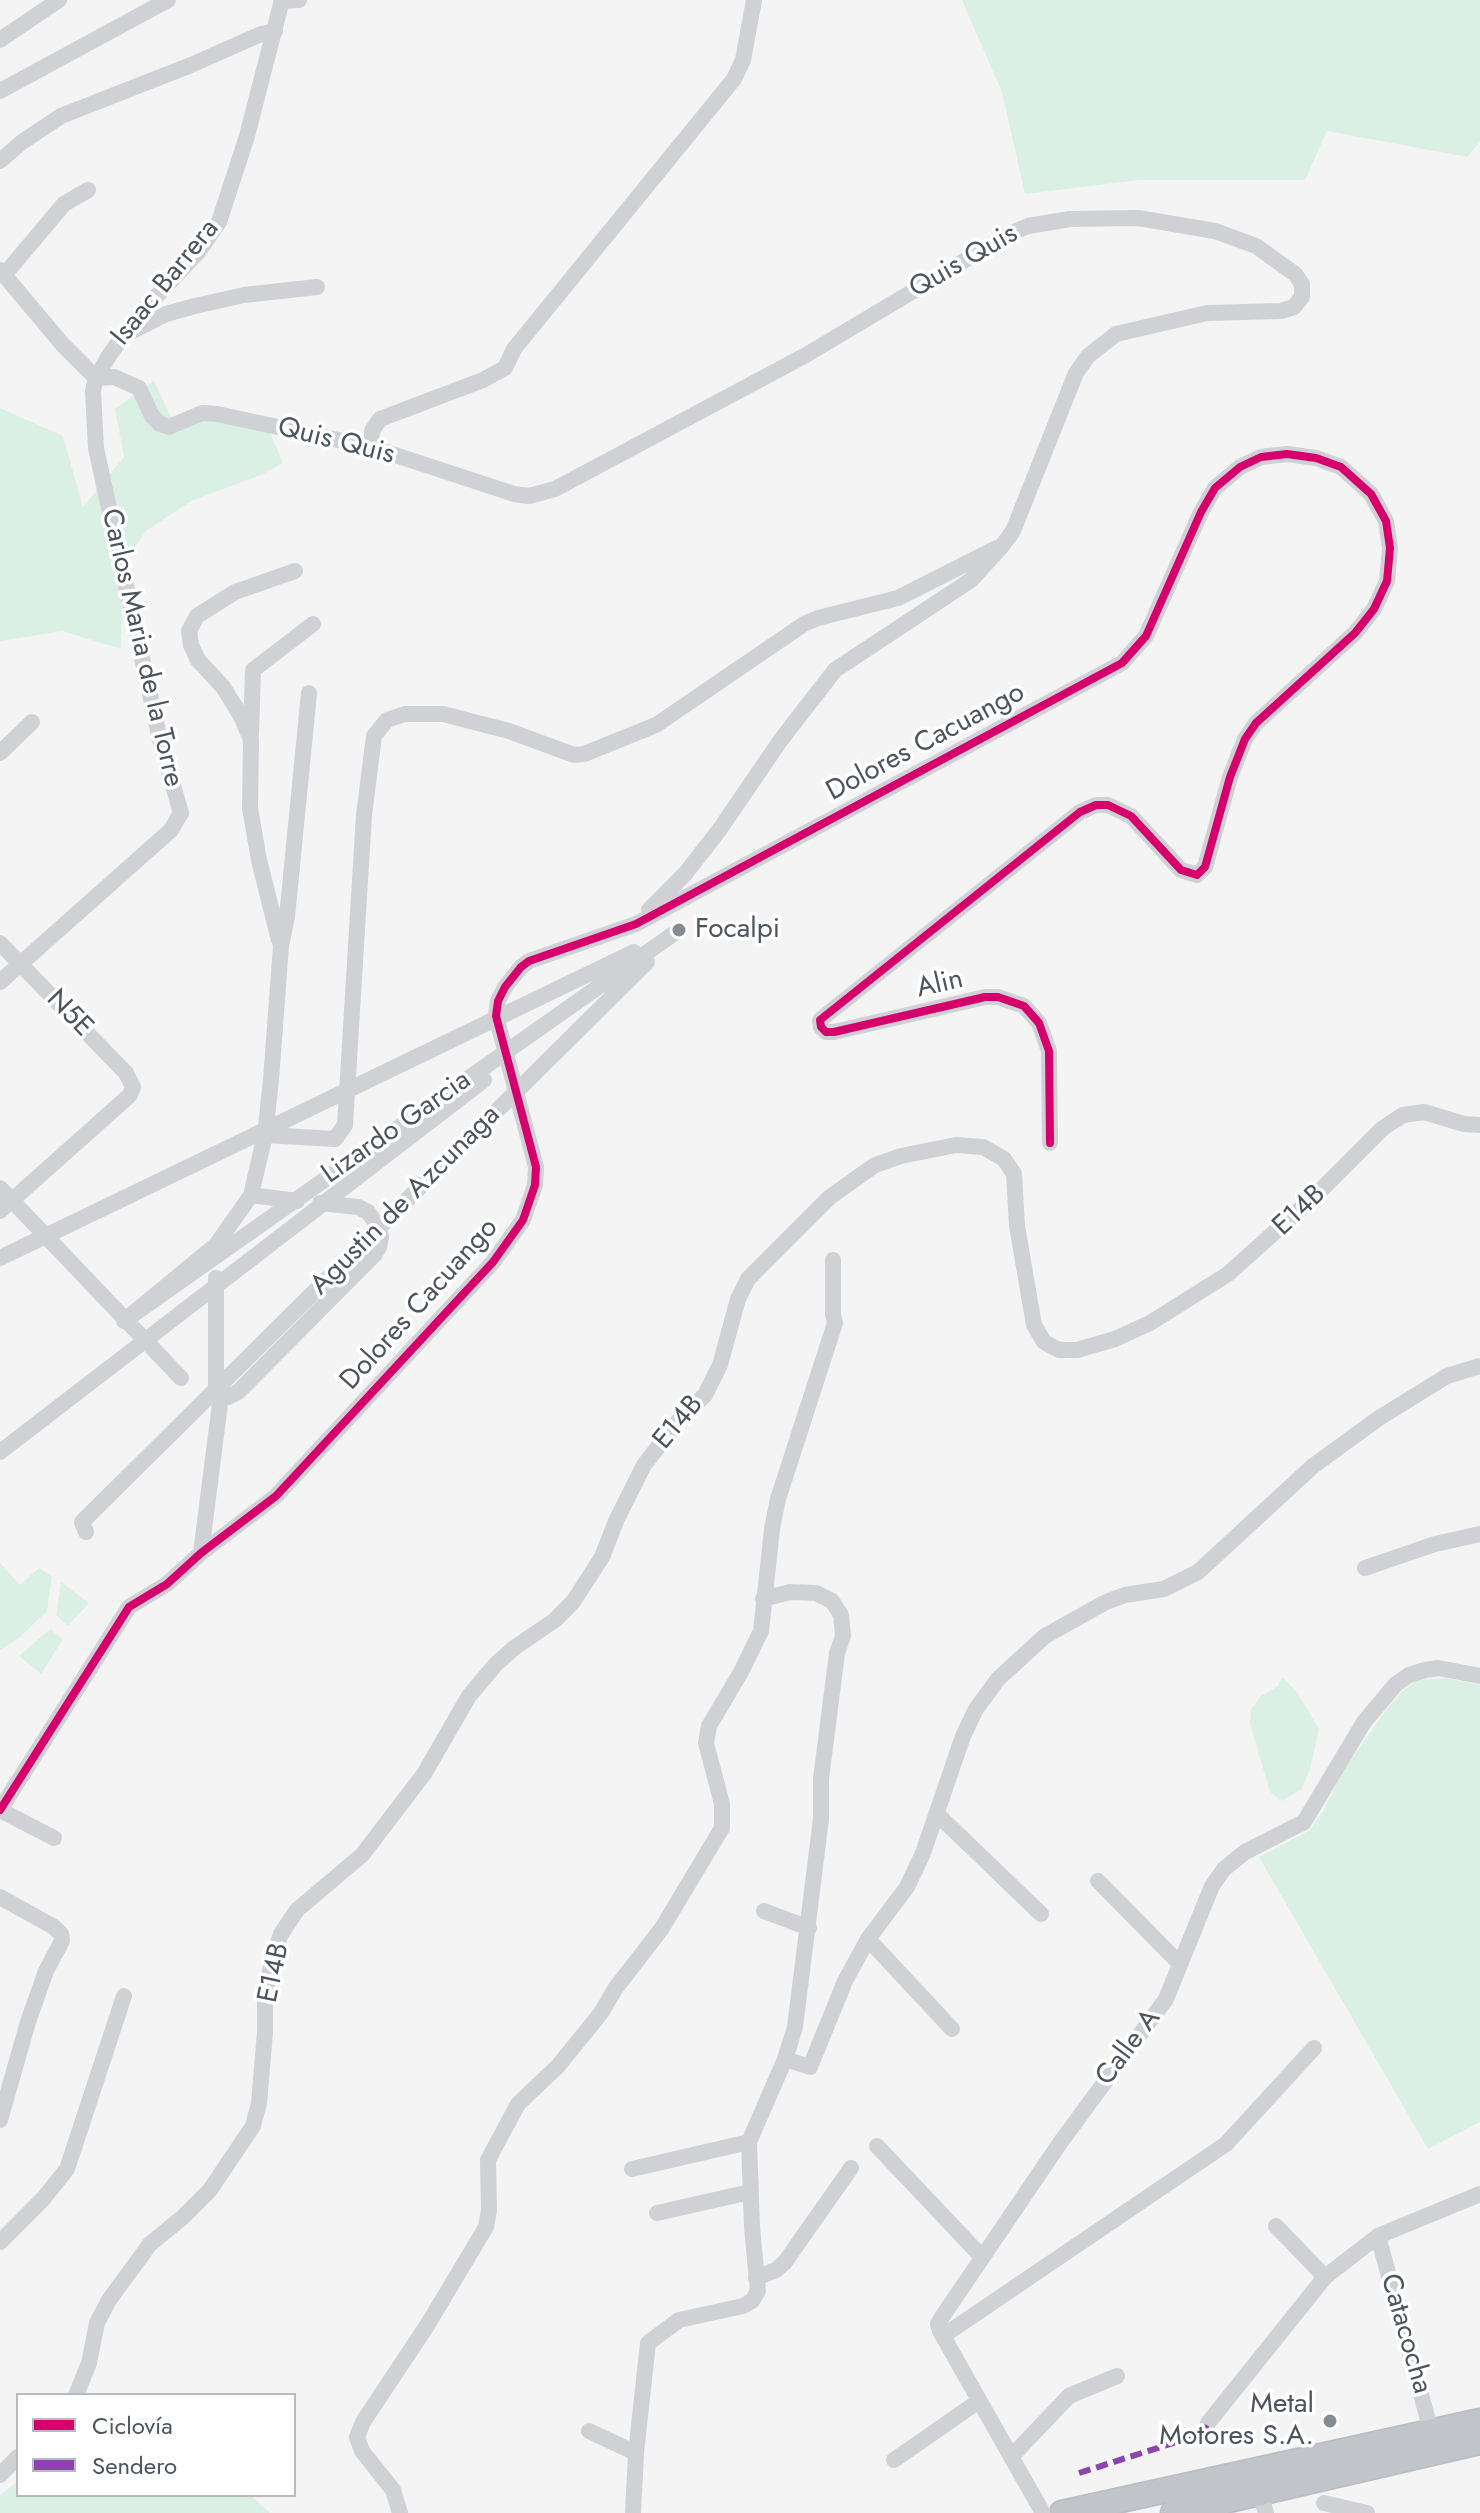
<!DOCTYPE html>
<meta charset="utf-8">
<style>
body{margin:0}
#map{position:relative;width:1480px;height:2513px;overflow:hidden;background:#f4f4f4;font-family:Jost,sans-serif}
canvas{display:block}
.legend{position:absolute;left:16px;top:2393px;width:280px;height:104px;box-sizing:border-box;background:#fff;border:2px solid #b7bbbf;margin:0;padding:10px 14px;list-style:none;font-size:24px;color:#4c545e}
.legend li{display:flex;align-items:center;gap:16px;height:40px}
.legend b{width:40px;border:2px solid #b7bbbf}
</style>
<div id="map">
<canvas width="1480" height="2513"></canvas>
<ul class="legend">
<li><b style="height:10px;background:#d6006c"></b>Ciclovía</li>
<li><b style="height:10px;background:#8e44ad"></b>Sendero</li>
</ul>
</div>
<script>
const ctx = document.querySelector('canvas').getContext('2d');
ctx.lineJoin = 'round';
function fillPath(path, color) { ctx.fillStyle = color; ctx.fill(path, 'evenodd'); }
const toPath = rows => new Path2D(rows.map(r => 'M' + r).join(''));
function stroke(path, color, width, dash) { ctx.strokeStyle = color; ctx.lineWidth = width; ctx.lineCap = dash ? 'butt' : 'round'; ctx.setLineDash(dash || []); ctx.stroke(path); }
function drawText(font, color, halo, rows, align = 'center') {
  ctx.font = font + ' Jost,sans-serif'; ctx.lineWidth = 7; ctx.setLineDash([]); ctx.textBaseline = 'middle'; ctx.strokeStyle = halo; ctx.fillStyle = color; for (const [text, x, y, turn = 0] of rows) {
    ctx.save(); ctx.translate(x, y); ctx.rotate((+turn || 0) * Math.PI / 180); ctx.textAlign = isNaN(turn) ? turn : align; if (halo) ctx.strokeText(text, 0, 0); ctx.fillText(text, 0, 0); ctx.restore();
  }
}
fillPath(toPath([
 [962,0,1480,0,1480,142,1467,157,1327,131,1305,180,1139,180,1025,194,1002,92],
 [154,380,170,416,263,416,283,463,261,475,191,501,146,531,123,564,121,649,62,631,0,641,0,408,63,436,83,507,124,457,115,409],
 [0,1563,20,1585,39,1568,52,1577,47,1611,20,1637,0,1650],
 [61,1582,89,1603,68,1626,56,1615],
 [50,1629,63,1639,41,1674,19,1656],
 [1282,1677,1297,1692,1319,1729,1310,1769,1302,1789,1282,1801,1270,1792,1250,1724,1251,1709,1261,1696,1278,1686],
 [1445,1678,1480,1685,1480,2122,1428,2149,1259,1857,1310,1830,1323,1811,1344,1769,1387,1709,1403,1691,1417,1680],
 [18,2481,18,2495,251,2495,270,2513,0,2513,0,2495]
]), '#dbf0e5');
const highway = toPath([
 [1062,2513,1480,2421],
 [1173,2513,1480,2442]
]);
stroke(highway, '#b9bcc2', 27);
stroke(toPath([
 [282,1,299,0],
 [0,40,59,0],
 [0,91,168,0],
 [0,161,22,142,61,116,191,65,261,34,275,31],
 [0,270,63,345,96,378],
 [5,274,64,204,88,190],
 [129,333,166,314,195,306,244,295,317,287],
 [96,378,114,377,139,388,152,416,160,424,169,427,202,413,217,414,371,447,514,494,529,496,555,489,806,355,1009,234,1028,226,1070,219,1138,218,1215,231,1256,246,1295,274,1302,284,1302,297,1294,307,1281,311,1207,313,1116,334,1088,356,1076,373,1013,531,1002,546,971,580,835,670,780,741,720,829,685,874,649,910],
 [371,447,372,431,380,419,483,380,505,368,514,349,734,79,743,60,754,0],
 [309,693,287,917,281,946,271,1080,265,1135,251,1195,216,1245,124,1321,679,930],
 [251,734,253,670,313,624],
 [0,753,32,722],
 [279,940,259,860,250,808,251,740,241,716,223,687,198,660,191,645,189,631,197,616,235,592,295,571],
 [0,943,126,1073,133,1087,130,1095,0,1211],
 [0,982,171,830,181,813,160,740,104,485,96,448,93,391,96,378,110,354,139,315,199,251,219,222,247,136,282,0],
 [265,1135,335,1139,345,1125,364,815,374,736,387,720,405,714,443,714,509,731,574,755,584,754,656,725,804,624,818,618,898,598,997,548],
 [0,1188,181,1378],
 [251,1195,297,1201],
 [0,1258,634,952],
 [216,1278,216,1389,221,1396,228,1397,238,1392,375,1254,379,1247,381,1237,379,1228,368,1212,358,1207,320,1203],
 [0,1452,484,1080],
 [86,1532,82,1522,647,962],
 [201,1553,221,1396],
 [1365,1568,1435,1544,1480,1534],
 [0,1810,129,1607,167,1584,201,1553,276,1496,493,1262,523,1220,535,1185,536,1167,496,1016,498,1001,505,987,521,967,529,961,636,924,1122,663,1146,636,1201,512,1215,488,1240,467,1261,457,1287,454,1316,458,1341,467,1371,494,1386,521,1390,548,1387,581,1374,609,1355,633,1256,723,1245,739,1230,777,1205,867,1197,875,1181,870,1131,816,1108,805,1096,805,1080,812,820,1020,821,1027,826,1032,834,1032,985,997,998,997,1024,1006,1039,1023,1049,1051,1050,1143],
 [0,1810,54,1838],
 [937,1814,1041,1914],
 [1098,1881,1180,1964],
 [0,1897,54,1927,61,1934,62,1941,46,1971,28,2022,0,2120],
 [764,1911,809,1928],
 [868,1939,952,2029],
 [785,2059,810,2067,845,1981,868,1939,907,1887,923,1853,963,1736,976,1709,998,1679,1045,1636,1106,1602,1125,1595,1164,1589,1198,1572,1313,1466,1379,1418,1447,1376,1480,1366],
 [877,2146,982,2257],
 [632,2169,749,2142],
 [657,2213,750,2192],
 [1276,2226,1325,2277],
 [1378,2236,1431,2431],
 [0,2242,43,2199,67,2169,124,1996],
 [756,2278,776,2270,785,2262,851,2168],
 [943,2336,1226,2144,1314,2048],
 [76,2395,89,2363,97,2323,109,2300,150,2244,183,2217,210,2190,253,2126,259,2103,265,2032,265,1998,272,1960,281,1934,297,1910,362,1855,424,1774,469,1696,496,1664,514,1648,555,1620,573,1602,602,1557,616,1521,644,1465,680,1419,705,1395,720,1365,738,1299,748,1279,830,1197,875,1165,901,1156,956,1145,983,1147,1004,1159,1014,1174,1017,1226,1034,1325,1044,1342,1059,1350,1077,1350,1115,1339,1150,1323,1228,1274,1315,1196,1383,1128,1403,1115,1424,1112,1464,1124,1480,1125],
 [1208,2423,1325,2277,1378,2236,1480,2194],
 [589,2431,636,2453],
 [1011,2457,1069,2396,1117,2376],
 [894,2460,979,2401],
 [0,2475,18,2457],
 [1260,2494,1266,2513],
 [1324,2503,1367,2513],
 [400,2513,393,2490,362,2451,357,2437,363,2422,428,2324,486,2227,489,2210,488,2160,518,2104,558,2066,601,2013,615,1989,662,1928,722,1828,722,1804,706,1743,709,1726,741,1672,761,1631,772,1529,778,1499,835,1323,833,1314,833,1260],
 [633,2513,636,2453,648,2343,679,2320,743,2306,752,2301,758,2291,752,2227,749,2142,785,2059,795,2027,821,1819,821,1779,837,1653,843,1636,841,1615,832,1601,816,1593,790,1592,763,1599],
 [1043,2513,940,2331,938,2324,942,2317,1060,2143,1166,1999,1212,1886,1224,1869,1245,1852,1304,1822,1364,1722,1396,1684,1409,1675,1425,1670,1438,1668,1480,1676]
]), '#cfd1d4', 16);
stroke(highway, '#c1c4c9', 24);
stroke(toPath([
 [1079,2473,1186,2439,1204,2430,1208,2423]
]), '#8e44ad', 6, [12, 6]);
stroke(toPath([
 [0,1810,129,1607,167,1584,201,1553,276,1496,493,1262,523,1220,535,1185,536,1167,496,1016,498,1001,505,987,521,967,529,961,636,924,1122,663,1146,636,1201,512,1215,488,1240,467,1261,457,1287,454,1316,458,1341,467,1371,494,1386,521,1390,548,1387,581,1374,609,1355,633,1256,723,1245,739,1230,777,1205,867,1197,875,1181,870,1131,816,1108,805,1096,805,1080,812,820,1020,821,1027,826,1032,834,1032,985,997,998,997,1024,1006,1039,1023,1049,1051,1050,1143]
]), '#d6006c', 8);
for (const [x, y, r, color] of [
 [679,930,8,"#878c92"],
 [1330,2421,8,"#878c92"]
]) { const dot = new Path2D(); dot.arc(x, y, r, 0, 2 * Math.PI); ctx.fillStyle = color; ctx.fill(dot); stroke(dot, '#fff', 3); }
drawText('28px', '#4c545e', '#fff', [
 ["Quis Quis",964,262,-30],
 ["Isaac Barrera",166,283,-51],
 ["Quis Quis",336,442,14],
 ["Carlos Maria de la Torre",141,648,77],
 ["Dolores Cacuango",926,743,-28],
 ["Alin",940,985,-13],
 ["N5E",69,1014,46],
 ["Lizardo Garcia",397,1128,-35],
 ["Agustin de Azcunaga",406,1201,-45],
 ["E14B",1300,1211,-43],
 ["Dolores Cacuango",420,1305,-48],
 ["E14B",679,1423,-50],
 ["E14B",275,1973,-78],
 ["Calle A",1129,2048,-53],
 ["Catacocha",1405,2334,74]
]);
drawText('28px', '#4c545e', '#fff', [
 ["Focalpi",695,930],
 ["Metal",1314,2405,"right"],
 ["Motores S.A.",1314,2437,"right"]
], 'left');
</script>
